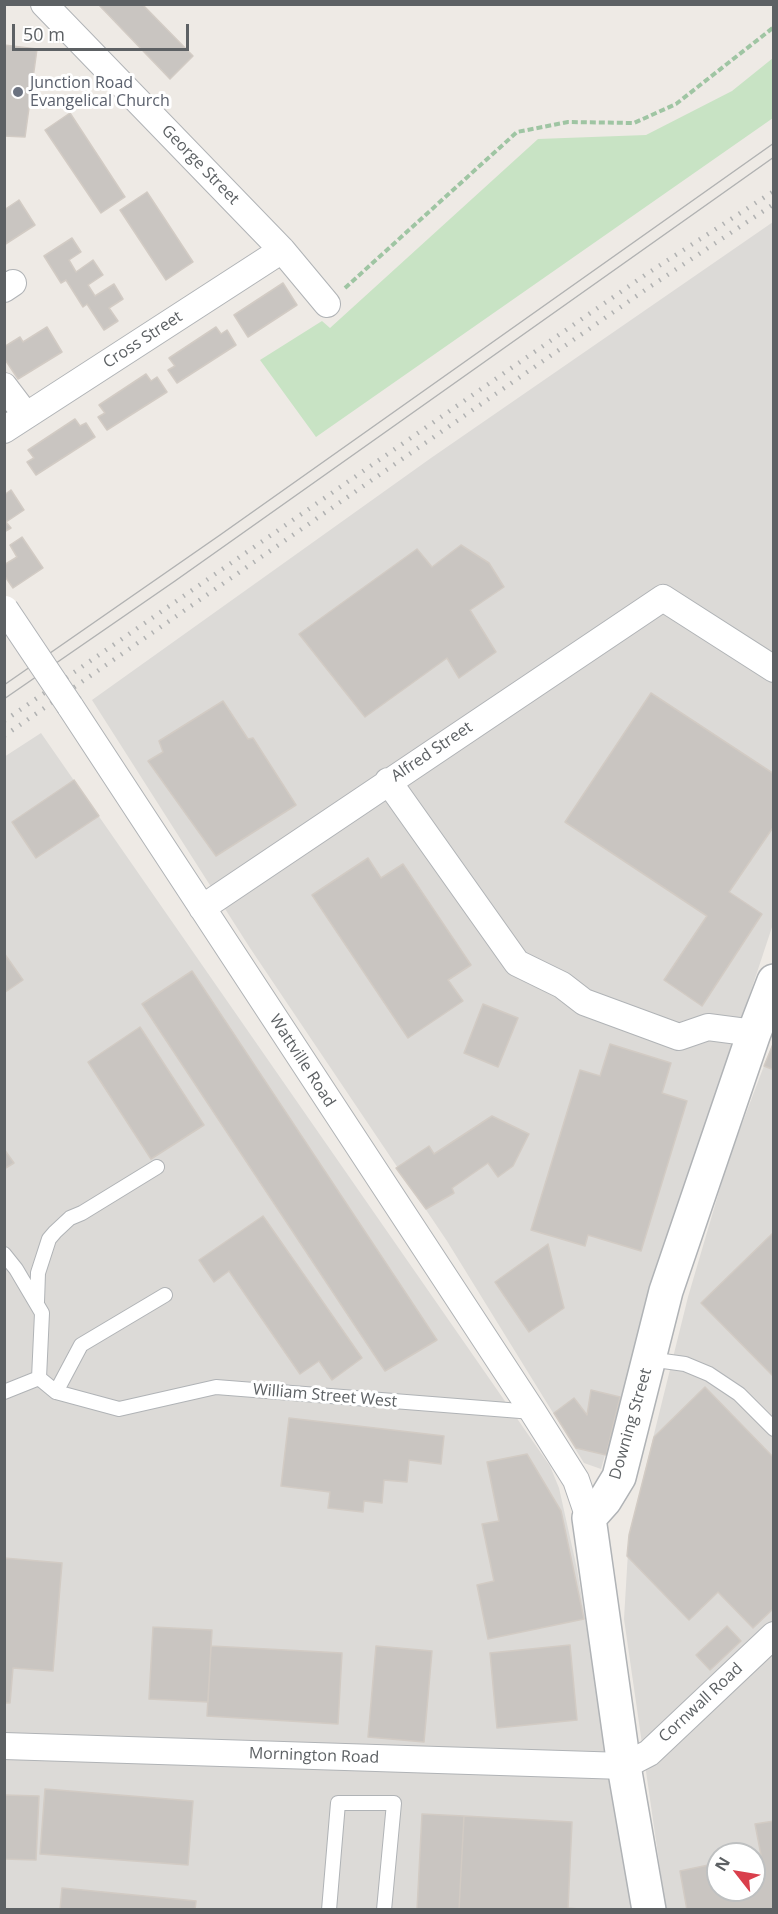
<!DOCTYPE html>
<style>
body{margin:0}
#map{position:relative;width:778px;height:1914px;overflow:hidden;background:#eeeae5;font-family:"Open Sans",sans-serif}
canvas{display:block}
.frame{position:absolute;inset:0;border:6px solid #5d6164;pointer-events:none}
.north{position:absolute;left:706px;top:1842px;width:60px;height:60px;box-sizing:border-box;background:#fff;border:2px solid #bec0c1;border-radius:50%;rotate:301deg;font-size:16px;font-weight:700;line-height:24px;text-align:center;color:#5d6164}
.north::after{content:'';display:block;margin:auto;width:21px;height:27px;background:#d93f4c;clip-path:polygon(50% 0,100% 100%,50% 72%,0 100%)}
.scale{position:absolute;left:12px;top:24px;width:177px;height:27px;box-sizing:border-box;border:3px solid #5d6164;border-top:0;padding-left:8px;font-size:18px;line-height:21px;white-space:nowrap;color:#5d6164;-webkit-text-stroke:4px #fff;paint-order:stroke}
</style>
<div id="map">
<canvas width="778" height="1914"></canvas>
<div class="frame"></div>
<div class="north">N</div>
<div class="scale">50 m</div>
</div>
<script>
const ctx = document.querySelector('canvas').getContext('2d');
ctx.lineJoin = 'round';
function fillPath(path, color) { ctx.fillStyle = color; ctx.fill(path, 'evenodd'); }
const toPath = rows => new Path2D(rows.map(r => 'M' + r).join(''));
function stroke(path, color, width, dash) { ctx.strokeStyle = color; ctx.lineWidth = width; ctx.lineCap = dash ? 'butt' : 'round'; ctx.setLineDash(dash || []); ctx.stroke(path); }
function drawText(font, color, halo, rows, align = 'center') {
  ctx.font = font + ' "Open Sans",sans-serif'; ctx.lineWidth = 6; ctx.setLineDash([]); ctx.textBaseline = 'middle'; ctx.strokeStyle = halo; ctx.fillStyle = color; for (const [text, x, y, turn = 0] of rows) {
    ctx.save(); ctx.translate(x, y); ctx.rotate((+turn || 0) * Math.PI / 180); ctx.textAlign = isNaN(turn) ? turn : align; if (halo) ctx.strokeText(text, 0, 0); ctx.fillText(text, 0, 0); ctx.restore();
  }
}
fillPath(toPath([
 [773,222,773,924,649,1299,601,1469,584,1463,447,1241,250,948,92,700,431,458],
 [41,733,550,1466,559,1488,577,1569,633,1909,5,1910,4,757],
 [773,1042,773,1909,666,1910,624,1619,629,1535,688,1297,728,1161],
 [718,1854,754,1854,754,1890,718,1890]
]), '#dcdad7');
fillPath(toPath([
 [773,58,773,118,316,437,260,360,322,321,330,328,538,139,646,135,732,91]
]), '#c8e3c4');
const building = toPath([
 [98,4,142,4,193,56,170,79,98,4],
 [4,45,37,49,25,137,4,136,4,45],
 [70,113,125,197,101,213,45,130,70,113],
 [147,192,193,262,166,280,120,210,147,192],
 [19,200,35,225,4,245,4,210,19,200],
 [72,238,81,252,69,260,76,272,93,260,103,275,88,285,95,296,114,284,123,299,109,308,118,321,104,330,87,304,83,307,66,280,61,283,44,256,72,238],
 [283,283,297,305,248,337,234,315,283,283],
 [47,327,62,352,18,379,4,358,4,347,20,337,23,342,47,327],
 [216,327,221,334,227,330,236,345,177,383,168,370,175,366,169,358,216,327],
 [146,374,151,381,157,377,167,392,107,430,98,417,105,413,99,405,146,374],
 [75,419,80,426,86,423,95,437,36,475,27,462,34,458,28,450,75,419],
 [11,490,24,510,6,522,11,528,4,532,4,495,11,490],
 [22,537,43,568,13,588,4,575,4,565,17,557,10,545,22,537],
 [461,545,489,563,504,587,470,610,496,652,459,678,447,658,365,717,299,634,417,549,432,567,461,545],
 [651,693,774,774,774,826,729,892,762,914,702,1006,664,980,707,916,565,822,651,693],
 [223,701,248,739,253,738,296,805,216,856,148,761,163,752,159,741,223,701],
 [74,780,99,816,36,858,12,822,74,780],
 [368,858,381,878,403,864,471,965,448,980,463,1001,408,1038,312,895,368,858],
 [4,953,23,980,4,993,4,953],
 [192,971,437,1340,385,1371,142,1004,192,971],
 [483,1004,518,1018,498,1067,464,1053,483,1004],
 [140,1027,204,1125,151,1159,88,1062,140,1027],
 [774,1042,774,1070,764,1066,774,1042],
 [610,1044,671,1063,662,1093,687,1101,641,1251,588,1235,585,1246,531,1230,580,1070,600,1076,610,1044],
 [492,1116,529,1134,513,1166,498,1177,488,1163,452,1188,454,1193,426,1209,396,1168,429,1146,434,1154,492,1116],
 [4,1149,14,1163,4,1169,4,1149],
 [263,1216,362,1358,332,1380,319,1361,300,1374,229,1271,214,1282,199,1260,263,1216],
 [774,1232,774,1377,701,1303,774,1232],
 [548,1244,564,1308,529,1332,495,1282,548,1244],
 [705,1387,774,1458,774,1608,753,1628,718,1592,689,1620,627,1556,629,1535,654,1437,705,1387],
 [591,1390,620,1397,606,1455,576,1448,554,1413,574,1398,587,1415,591,1390],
 [289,1418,444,1436,441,1464,409,1460,407,1482,384,1480,382,1503,364,1501,363,1512,328,1508,330,1492,281,1486,289,1418],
 [527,1454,561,1511,584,1619,488,1639,477,1585,494,1581,482,1524,499,1521,487,1462,527,1454],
 [4,1558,62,1563,53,1671,13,1668,10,1703,4,1703,4,1558],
 [727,1626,741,1641,710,1670,696,1655,727,1626],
 [153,1627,212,1630,208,1702,149,1699,153,1627],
 [570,1645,577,1720,497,1728,490,1653,570,1645],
 [211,1646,342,1653,338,1724,207,1716,211,1646],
 [376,1646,432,1651,424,1742,368,1737,376,1646],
 [45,1789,193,1801,188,1865,40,1854,45,1789],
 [4,1795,39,1796,36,1860,4,1859,4,1795],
 [422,1814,464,1816,459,1910,417,1910,422,1814],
 [464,1816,572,1822,568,1908,590,1910,459,1910,464,1816],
 [774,1821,774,1910,687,1910,680,1871,718,1863,718,1890,754,1890,754,1857,761,1855,755,1824,774,1821],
 [62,1888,196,1901,195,1910,60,1910,62,1888]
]);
fillPath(building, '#c9c5c1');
stroke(building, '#d2cbc4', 1.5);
const service = toPath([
 [4,1254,16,1269,42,1313,39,1378],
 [37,1302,38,1273,49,1239,55,1232,70,1218,82,1213,157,1167],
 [649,1359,685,1364,709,1374,739,1394,774,1429],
 [4,1392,39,1378,56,1392,119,1409,216,1387,533,1412],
 [56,1392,81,1345,165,1295],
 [329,1910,338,1803,394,1803,384,1910]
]);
const minor = toPath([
 [44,4,282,250,327,304],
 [4,289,13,283],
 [4,386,26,415],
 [4,430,282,250],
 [70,706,533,1412,576,1480,589,1518],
 [388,781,517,963,562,985,584,1002,679,1037,708,1027,754,1033],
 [202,908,663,598,774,669],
 [4,1746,624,1766,649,1753,774,1635]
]);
const tertiary = toPath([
 [649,1910,624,1766,589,1518,605,1500,619,1477,666,1291,754,1033,774,981]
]);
stroke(service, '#b0b3b6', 16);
stroke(minor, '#b0b3b6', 28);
stroke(tertiary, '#b0b3b6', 36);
stroke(toPath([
 [345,288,517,132,568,122,634,123,676,104,774,27]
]), '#9fc5a3', 4, [6, 3]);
stroke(service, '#fff', 14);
stroke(minor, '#fff', 26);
stroke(tertiary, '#fff', 33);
stroke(toPath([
 [4,685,220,535,774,143],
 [4,699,175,581,774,157]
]), '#b1b2b2', 1.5);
stroke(toPath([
 [4,721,645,275,774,191],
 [4,736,648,288,774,204]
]), '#b1b2b2', 4.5, [1.5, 8]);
const minorBridge = toPath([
 [5,609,70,706]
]);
stroke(minorBridge, '#b0b3b6', 28, []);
stroke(minorBridge, '#fff', 26);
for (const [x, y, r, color] of [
 [18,92,6,"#6b7280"]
]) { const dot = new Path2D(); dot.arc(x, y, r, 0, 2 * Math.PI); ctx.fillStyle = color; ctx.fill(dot); stroke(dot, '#fff', 2); }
drawText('16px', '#5b616d', '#fff', [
 ["Junction Road",30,83],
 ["Evangelical Church",30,101]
], 'left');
drawText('16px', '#5d6164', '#fff', [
 ["George Street",200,165,46],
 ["Cross Street",143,340,-33],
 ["Alfred Street",432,752,-34],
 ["Wattville Road",302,1061,57],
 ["William Street West",325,1396,5],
 ["Downing Street",631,1424,-74],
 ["Cornwall Road",701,1703,-43],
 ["Mornington Road",314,1756,2]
]);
</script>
